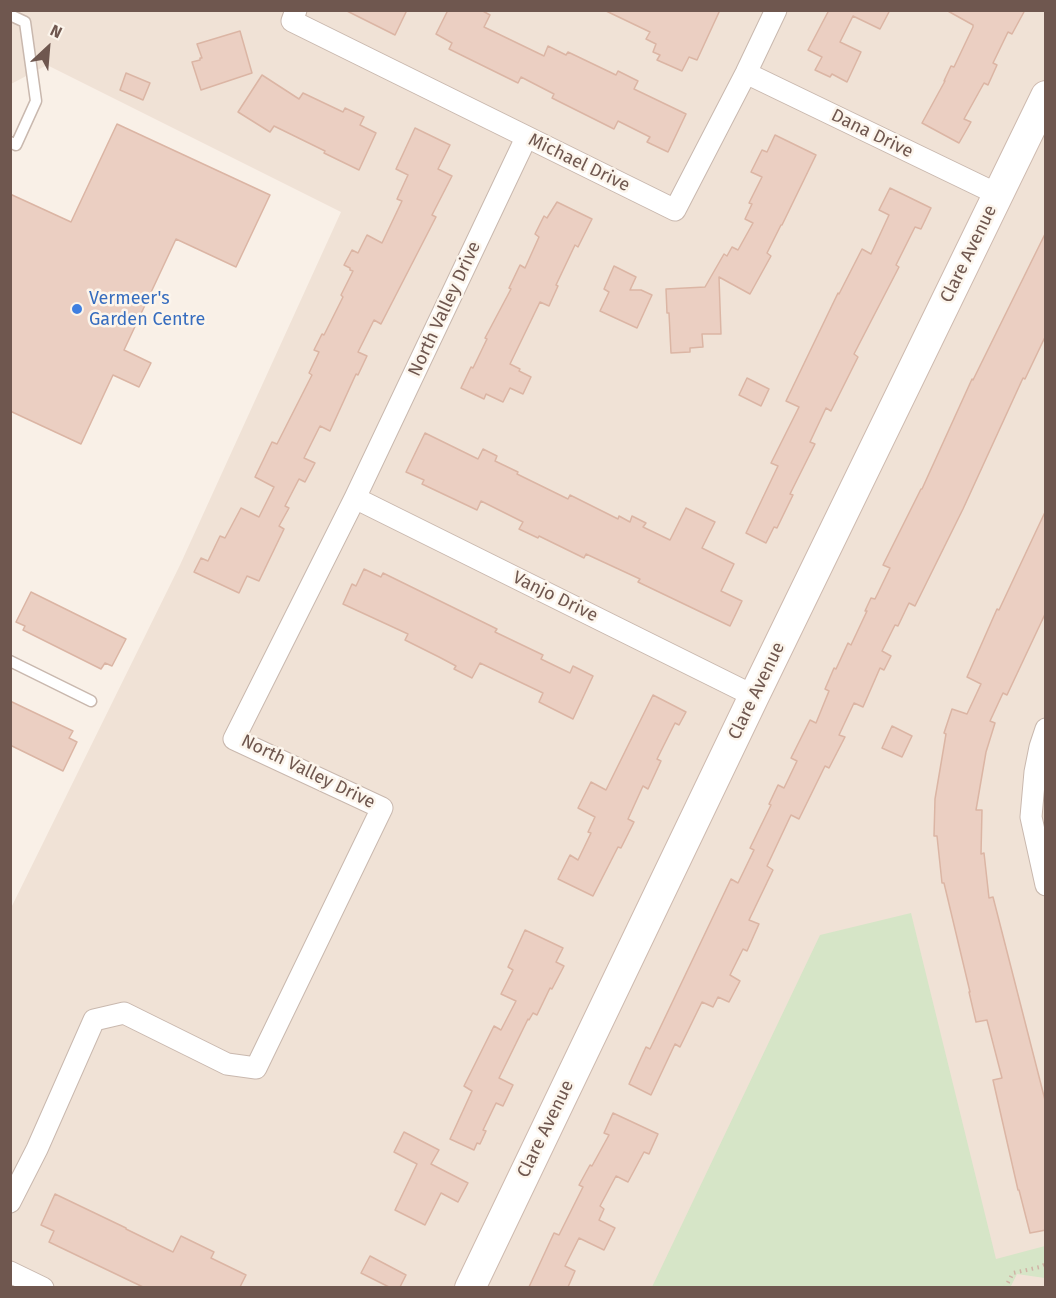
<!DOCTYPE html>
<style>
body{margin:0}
#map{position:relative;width:1056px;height:1298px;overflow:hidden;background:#f9f0e7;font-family:"Fira Sans",sans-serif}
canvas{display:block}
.frame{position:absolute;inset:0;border:12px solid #6f574f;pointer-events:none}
.north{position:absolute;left:18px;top:18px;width:60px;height:60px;-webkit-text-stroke:4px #fcf5ec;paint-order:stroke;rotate:26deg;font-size:16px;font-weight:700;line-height:24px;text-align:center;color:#6f574f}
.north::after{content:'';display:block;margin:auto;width:21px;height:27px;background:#6f574f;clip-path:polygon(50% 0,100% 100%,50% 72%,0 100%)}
</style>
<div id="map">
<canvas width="1056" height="1298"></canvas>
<div class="frame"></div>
<div class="north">N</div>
</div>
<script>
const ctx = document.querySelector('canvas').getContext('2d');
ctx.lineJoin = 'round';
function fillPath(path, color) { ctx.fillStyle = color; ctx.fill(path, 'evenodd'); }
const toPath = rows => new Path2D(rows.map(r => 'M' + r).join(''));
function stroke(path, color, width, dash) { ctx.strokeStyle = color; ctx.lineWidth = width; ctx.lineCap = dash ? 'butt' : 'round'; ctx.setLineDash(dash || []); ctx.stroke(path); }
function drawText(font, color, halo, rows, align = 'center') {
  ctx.font = font + ' "Fira Sans",sans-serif'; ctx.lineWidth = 5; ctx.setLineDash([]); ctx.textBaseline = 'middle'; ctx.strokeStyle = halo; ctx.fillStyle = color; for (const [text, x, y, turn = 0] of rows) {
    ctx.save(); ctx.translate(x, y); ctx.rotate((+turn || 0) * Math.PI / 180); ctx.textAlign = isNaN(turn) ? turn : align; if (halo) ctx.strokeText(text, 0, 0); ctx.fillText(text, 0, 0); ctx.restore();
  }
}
fillPath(toPath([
 [11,11,1045,11,1045,1287,11,1287,10,910,180,565,341,212,47,65,11,84]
]), '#f0e2d6');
fillPath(toPath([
 [911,913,996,1259,1045,1246,1045,1278,1017,1274,1010,1288,652,1287,820,935]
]), '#d6e5c7');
const building = toPath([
 [345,10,407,10,395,35,345,10],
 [448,10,481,10,490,15,484,27,544,56,548,46,566,55,568,52,616,75,618,71,638,81,634,89,686,114,668,152,647,142,650,137,618,121,614,129,552,98,554,94,521,77,518,83,449,49,452,43,436,34,448,10],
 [604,10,720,10,697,60,689,57,682,71,657,60,660,55,653,52,656,44,646,39,650,32,604,10],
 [829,10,890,10,880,29,853,16,840,42,861,52,847,82,832,74,830,77,815,70,822,57,808,50,829,10],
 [946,10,1025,10,1012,34,1008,32,993,63,997,65,988,85,984,83,964,119,971,122,959,143,922,123,945,81,944,81,951,66,954,67,973,27,973,25,946,10],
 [240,31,252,73,201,90,192,62,200,60,200,58,202,58,197,44,240,31],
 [126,73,150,83,143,100,120,90,126,73],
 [262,75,299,99,303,93,343,112,345,108,364,117,360,125,376,133,359,170,324,153,325,151,274,126,270,132,238,112,262,75],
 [117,124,270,195,236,267,176,239,124,350,151,363,139,387,113,375,81,444,10,411,10,194,71,222,117,124],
 [415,128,450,145,438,169,452,176,432,215,436,217,381,324,374,320,358,352,367,356,358,375,356,374,330,431,320,426,304,458,315,463,305,482,299,479,285,506,289,508,279,526,284,529,259,581,247,576,239,593,194,572,201,558,208,561,220,536,225,538,241,508,259,517,274,487,255,477,272,442,277,444,312,375,309,373,319,352,314,350,322,334,324,335,343,297,341,295,353,271,350,270,350,268,344,265,352,250,358,253,367,235,382,243,402,201,397,199,408,175,396,169,415,128],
 [775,135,816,155,782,225,781,225,767,253,771,256,750,294,719,277,721,334,702,334,703,347,690,348,690,352,671,353,669,313,667,313,666,289,705,287,724,254,727,256,732,247,738,250,753,223,745,219,752,204,749,203,762,177,751,172,762,150,767,152,775,135],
 [890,188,931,208,921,229,915,227,896,265,899,267,854,354,858,357,831,411,826,408,810,442,815,444,790,494,793,495,777,528,774,527,766,543,746,533,778,466,771,463,799,407,786,401,838,293,839,294,862,249,871,254,889,215,879,210,890,188],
 [557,202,592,219,578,247,575,245,556,285,558,286,549,306,540,302,510,364,520,369,519,371,531,377,523,394,510,388,503,402,486,394,484,399,461,388,471,367,473,368,487,339,485,338,511,289,509,288,520,265,525,268,539,237,535,234,544,216,547,218,557,202],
 [1046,232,1046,335,1025,379,1023,378,963,509,915,606,909,603,898,626,895,625,882,651,891,656,884,670,880,668,863,707,854,703,839,735,845,737,829,768,825,766,799,819,791,815,767,866,773,870,749,920,759,924,747,951,743,949,730,975,740,981,729,1002,718,997,713,1007,702,1002,680,1047,675,1044,651,1095,629,1084,646,1047,650,1049,731,879,738,883,754,850,750,848,771,805,769,804,778,785,784,788,797,761,791,758,810,720,816,723,829,691,825,689,834,668,836,669,848,643,851,645,867,611,865,611,871,598,875,599,890,568,883,565,921,489,922,489,972,379,973,380,1046,232],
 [614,266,636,277,630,290,641,290,652,295,637,328,600,311,609,292,604,289,614,266],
 [747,378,769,389,761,406,739,395,747,378],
 [425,433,478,459,483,449,497,456,495,461,518,472,517,474,568,499,570,495,618,519,619,516,630,522,632,516,646,523,643,527,670,540,686,508,715,522,702,548,734,564,721,591,742,601,730,626,638,582,640,579,586,554,584,558,539,536,538,538,519,529,523,522,481,501,477,510,422,484,424,480,406,472,425,433],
 [1046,510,1046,612,1007,695,1003,693,990,721,995,723,986,752,976,810,982,810,981,854,984,853,989,898,993,897,1046,1104,1046,1230,1030,1233,1019,1190,1018,1190,993,1080,1002,1078,987,1020,976,1022,969,992,970,992,944,883,942,883,937,836,934,836,935,799,946,734,944,733,952,709,967,714,981,684,967,677,997,609,999,610,1046,510],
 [364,569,381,577,383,573,497,629,495,632,543,655,541,659,570,673,573,666,593,676,573,719,539,702,543,693,480,663,472,678,454,669,456,666,439,657,405,640,408,634,343,604,352,584,356,586,364,569],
 [31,592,126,639,112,666,105,663,101,669,23,630,25,626,16,622,31,592],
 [653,695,686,712,679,725,675,723,657,759,661,761,648,789,643,786,628,819,634,822,621,848,618,847,593,896,558,879,570,855,578,860,591,833,588,832,595,817,578,808,591,782,606,790,653,695],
 [10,701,73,731,69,738,77,742,63,771,10,745,10,701],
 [892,726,912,736,902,757,882,748,892,726],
 [525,930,563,948,556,962,564,966,552,989,550,988,537,1015,533,1013,529,1020,528,1019,499,1078,513,1085,503,1106,496,1103,483,1130,486,1131,480,1144,477,1143,474,1150,450,1139,472,1091,464,1086,494,1026,501,1030,516,1001,501,994,513,970,508,967,525,930],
 [613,1113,658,1134,649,1154,644,1152,628,1182,616,1176,600,1206,604,1209,599,1220,615,1228,604,1250,579,1238,565,1266,575,1271,568,1287,529,1287,554,1233,559,1235,583,1187,579,1185,590,1165,592,1166,609,1135,604,1133,613,1113],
 [404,1132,439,1150,431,1164,468,1183,458,1202,441,1193,425,1225,395,1210,417,1164,394,1152,404,1132],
 [55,1194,126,1228,126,1229,173,1252,181,1236,214,1252,211,1258,246,1275,240,1287,143,1287,49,1242,54,1231,41,1225,55,1194],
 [370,1256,406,1275,400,1287,389,1287,361,1273,370,1256]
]);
fillPath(building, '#ebcfc2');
stroke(building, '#dbb5a4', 1.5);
const lane = toPath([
 [10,15,25,22,36,101,16,145,10,142],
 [10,661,91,701]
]);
const street = toPath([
 [296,10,292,21,675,210,746,73,776,10],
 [746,73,997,194],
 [355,498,754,696],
 [1046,729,1040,747,1035,772,1031,817,1046,885],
 [10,1202,37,1149,94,1020,124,1013,227,1064,256,1068,382,808,234,739,355,498,526,138],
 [10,1272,43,1288]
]);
const secondary = toPath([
 [470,1288,754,696,1046,96]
]);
stroke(lane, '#c9b8ae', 13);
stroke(street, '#c9b8ae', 23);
stroke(secondary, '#cebaaf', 32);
stroke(toPath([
 [1005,1288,1013,1273,1040,1267,1046,1264]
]), '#d0b2a5', 4, [1.5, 4.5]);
stroke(lane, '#fff', 10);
stroke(street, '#fff', 21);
stroke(secondary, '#fff', 30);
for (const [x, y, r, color] of [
 [77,309,6,"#3f7fe0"]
]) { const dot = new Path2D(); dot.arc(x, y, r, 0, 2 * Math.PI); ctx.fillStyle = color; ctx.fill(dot); stroke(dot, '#fcf5ec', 2); }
drawText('18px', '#6f574f', '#fcf5ec', [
 ["Dana Drive",872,134,26],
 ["Michael Drive",579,163,26],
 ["Clare Avenue",969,254,-64],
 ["North Valley Drive",445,309,-65],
 ["Vanjo Drive",555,597,26],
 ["Clare Avenue",757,691,-64],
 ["North Valley Drive",308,772,26],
 ["Clare Avenue",546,1129,-64]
]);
drawText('18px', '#366cbe', '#fcf5ec', [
 ["Vermeer's",89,299],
 ["Garden Centre",89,320]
], 'left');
</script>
